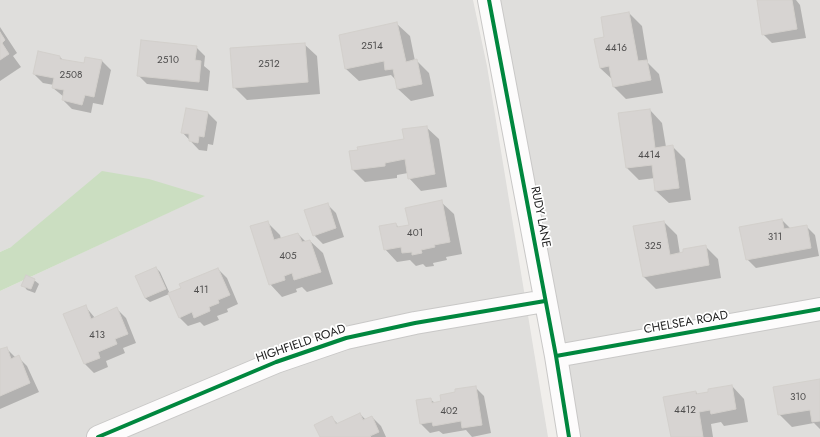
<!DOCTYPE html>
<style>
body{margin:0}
canvas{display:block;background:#f0eeeb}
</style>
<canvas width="820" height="437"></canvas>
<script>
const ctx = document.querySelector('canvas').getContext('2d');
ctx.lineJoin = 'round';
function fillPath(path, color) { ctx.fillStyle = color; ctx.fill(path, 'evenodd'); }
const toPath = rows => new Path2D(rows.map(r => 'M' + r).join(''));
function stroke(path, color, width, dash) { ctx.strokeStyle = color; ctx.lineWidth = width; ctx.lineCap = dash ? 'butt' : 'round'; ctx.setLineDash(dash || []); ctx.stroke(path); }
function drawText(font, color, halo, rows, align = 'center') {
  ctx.font = font + ' Jost,sans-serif'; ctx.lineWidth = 3.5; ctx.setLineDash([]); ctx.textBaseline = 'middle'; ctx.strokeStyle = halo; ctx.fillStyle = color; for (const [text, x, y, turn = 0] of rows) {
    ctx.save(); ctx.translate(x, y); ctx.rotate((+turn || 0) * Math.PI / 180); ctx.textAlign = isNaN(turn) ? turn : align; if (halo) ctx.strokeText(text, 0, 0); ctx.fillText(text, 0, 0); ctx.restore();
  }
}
fillPath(toPath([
 [0,0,473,0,487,66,548,437,0,437,0,291,204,196,11,247,0,252],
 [496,0,820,0,820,437,577,437]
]), '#dfdedc');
fillPath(toPath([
 [102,171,149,179,205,196,0,291,0,252,11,247]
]), '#cbdec1');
fillPath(toPath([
 [765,0,796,0,800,5,806,38,772,43,763,34],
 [629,13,642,26,648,63,659,74,663,93,626,99,614,87,613,80,600,68,605,38],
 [397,24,410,36,415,61,417,61,429,73,434,96,411,101,398,89,396,80,391,75,359,81,346,69],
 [0,27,17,53,13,56,21,67,0,81],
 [304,44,317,56,320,94,247,100,234,87],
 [196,47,205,56,204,66,210,71,208,91,147,84,138,75],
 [60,57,63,60,84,65,86,58,102,61,111,70,103,105,93,103,91,113,72,109,63,100,64,97,53,88,54,85,43,83,34,74],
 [650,110,662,123,666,147,672,146,685,159,691,200,669,203,656,191,655,178,639,180,627,168],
 [208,113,217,122,213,145,208,144,207,151,199,150,182,132],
 [426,127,439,139,447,187,421,191,409,178,408,173,397,175,397,178,365,182,353,170],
 [441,202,454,214,462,254,446,257,447,260,433,263,434,266,426,267,423,264,416,266,410,260,397,262,385,249,396,224,399,228,410,225],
 [327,204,336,213,344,237,323,244,314,235],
 [782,220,791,229,806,226,815,235,819,256,756,268,747,259],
 [267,222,280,235,281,239,298,234,306,242,310,241,323,253,333,284,307,292,302,287,296,289,297,292,282,297,270,284],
 [664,222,677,235,680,254,705,246,718,259,721,278,656,289,643,276],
 [156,268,160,272,170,294,218,269,227,278,238,304,227,309,228,312,217,316,219,320,204,326,200,322,188,326,179,317,169,294,150,302,145,298],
 [34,280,39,284,35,293,27,290,23,285],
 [85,306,95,318,117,309,126,318,136,343,123,348,125,353,106,361,108,367,94,373,85,364,64,315],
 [6,348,16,358,18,357,27,366,39,392,0,409,0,351],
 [820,380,820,429,814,423,792,427,779,414],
 [732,386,744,399,748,422,724,426,721,422,711,424,713,437,672,437,696,392,698,395],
 [475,387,484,396,491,433,472,437,466,430,443,434,439,431,430,433,421,424,430,399,435,403,443,402],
 [360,414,366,420,372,417,381,426,386,437,321,437,332,418,338,424]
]), '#0003');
const building = toPath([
 [757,0,792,0,797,29,762,35,757,0],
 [629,12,638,61,647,60,651,80,613,87,609,66,600,68,594,39,604,37,601,17,629,12],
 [397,22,406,62,417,59,422,84,397,89,393,69,385,70,384,61,345,69,339,35,397,22],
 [0,32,5,40,2,43,9,54,0,60,0,32],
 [141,40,197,46,195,60,201,61,199,82,137,76,141,40],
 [305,43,308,82,233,88,230,48,305,43],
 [38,51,60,56,60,59,84,63,85,57,102,60,94,97,85,95,82,105,62,100,64,90,52,88,54,78,33,74,38,51],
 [186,108,208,112,204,137,199,136,198,143,189,141,189,134,181,133,186,108],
 [650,109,655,148,673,145,679,188,655,191,652,165,626,168,618,113,650,109],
 [427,126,435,174,408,179,405,159,385,163,385,166,352,170,349,151,358,150,357,147,404,139,402,129,427,126],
 [442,200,450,242,434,245,435,247,421,250,422,253,412,255,412,252,402,253,401,247,384,250,379,226,396,223,397,227,409,225,405,208,442,200],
 [328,203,336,228,313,236,304,210,328,203],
 [782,219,784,229,807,225,811,248,746,260,739,227,782,219],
 [268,221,274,240,298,233,302,242,310,240,321,272,294,280,292,273,284,276,285,280,269,285,250,226,268,221],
 [664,221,670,255,683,252,683,249,706,245,709,265,643,277,633,226,664,221],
 [156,267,166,289,145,298,135,276,156,267],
 [218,268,230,295,218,300,219,303,209,307,210,311,194,318,192,312,179,318,168,293,181,288,179,284,218,268],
 [26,275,35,279,31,289,21,286,26,275],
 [86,305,91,319,117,307,128,334,115,339,117,344,98,352,100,358,84,364,63,314,86,305],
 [7,347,11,359,19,355,30,383,0,396,0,349,7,347],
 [820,379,820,421,812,422,810,410,778,415,773,387,820,379],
 [732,385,736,409,711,414,710,410,699,412,703,437,671,437,663,397,696,391,696,394,708,392,708,389,732,385],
 [476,386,482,425,462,428,461,421,433,426,432,422,420,424,416,400,431,398,432,403,441,401,440,395,455,392,455,389,476,386],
 [360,413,363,420,372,416,379,432,370,436,371,437,320,437,314,425,332,416,336,424,360,413]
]);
fillPath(building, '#d7d4d2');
stroke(building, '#d3d0cc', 1);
const minor = toPath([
 [489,0,556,356,569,437],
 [556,356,820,309],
 [98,437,276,362,346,338,415,323,545,301]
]);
stroke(minor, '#c9c8c7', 24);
stroke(minor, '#fdfcfc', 22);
stroke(toPath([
 [489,0,556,356,569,437],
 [556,356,820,309],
 [98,437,276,362,346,338,415,323,545,301]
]), '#00873e', 4);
drawText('10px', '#4f4e4e', null, [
 ["2514",372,47],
 ["4416",616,49],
 ["2510",168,61],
 ["2512",269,65],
 ["2508",71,76],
 ["4414",649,156],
 ["401",415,234],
 ["311",775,238],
 ["325",653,247],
 ["405",288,257],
 ["411",201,291],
 ["413",97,336],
 ["310",798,398],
 ["4412",685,411],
 ["402",449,412]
]);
drawText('12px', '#222', '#fff', [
 ["RUDY LANE",540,217,79],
 ["CHELSEA ROAD",686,323,-10],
 ["HIGHFIELD ROAD",301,344,-19]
]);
</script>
